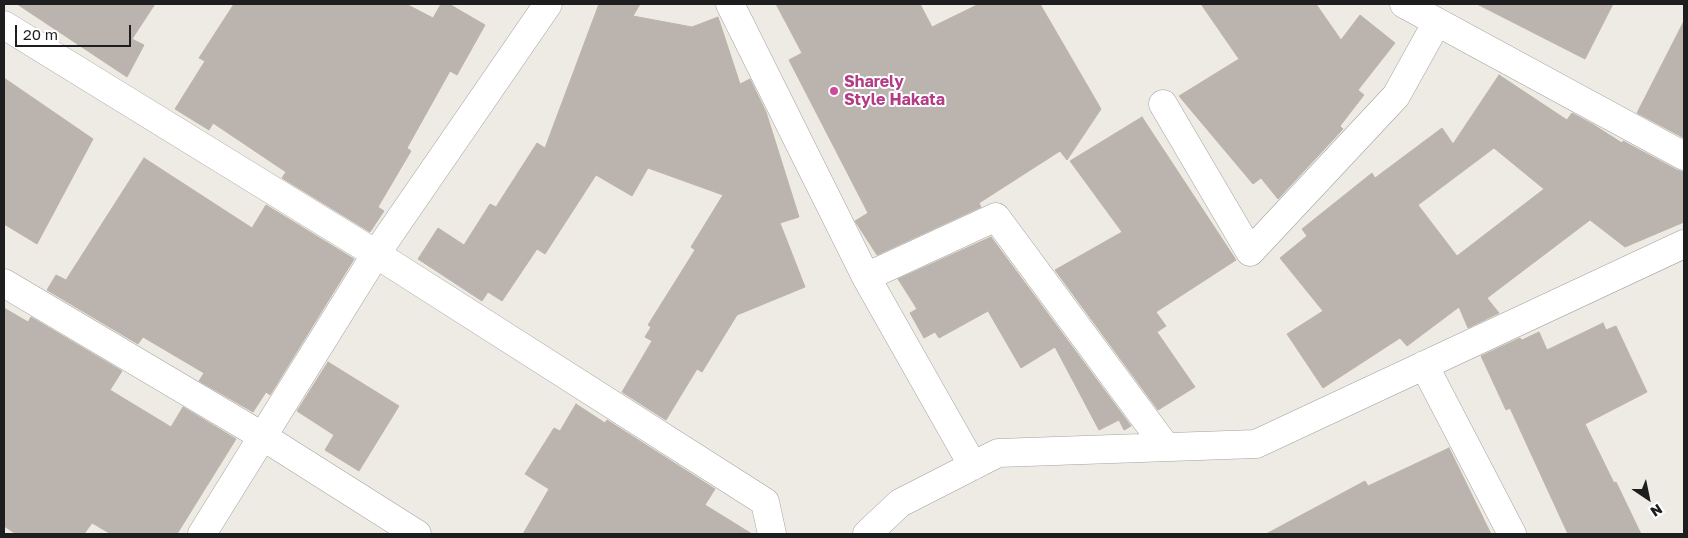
<!DOCTYPE html>
<style>
body{margin:0}
#map{position:relative;width:1688px;height:538px;overflow:hidden;background:#eeebe4;font-family:"Golos Text",sans-serif}
canvas{display:block}
.frame{position:absolute;inset:0;border:5px solid #1e1e1e;pointer-events:none}
.north{position:absolute;left:1623px;top:473px;width:50px;height:50px;-webkit-text-stroke:4px #fff;paint-order:stroke;rotate:146deg;font-size:14px;font-weight:700;line-height:20px;text-align:center;color:#1e1e1e}
.north::after{content:'';display:block;margin:auto;width:18px;height:22px;background:#1e1e1e;clip-path:polygon(50% 0,100% 100%,50% 72%,0 100%)}
.scale{position:absolute;left:15px;top:25px;width:116px;height:22px;box-sizing:border-box;border:2px solid #1e1e1e;border-top:0;padding-left:6px;font-size:15px;line-height:18px;white-space:nowrap;color:#1e1e1e;-webkit-text-stroke:4px #fff;paint-order:stroke}
</style>
<div id="map">
<canvas width="1688" height="538"></canvas>
<div class="frame"></div>
<div class="north">N</div>
<div class="scale">20 m</div>
</div>
<script>
const ctx = document.querySelector('canvas').getContext('2d');
ctx.lineJoin = 'round';
function fillPath(path, color) { ctx.fillStyle = color; ctx.fill(path, 'evenodd'); }
const toPath = rows => new Path2D(rows.map(r => 'M' + r).join(''));
function stroke(path, color, width, dash) { ctx.strokeStyle = color; ctx.lineWidth = width; ctx.lineCap = dash ? 'butt' : 'round'; ctx.setLineDash(dash || []); ctx.stroke(path); }
function drawText(font, color, halo, rows, align = 'center') {
  ctx.font = font + ' "Golos Text",sans-serif'; ctx.lineWidth = 4; ctx.setLineDash([]); ctx.textBaseline = 'middle'; ctx.strokeStyle = halo; ctx.fillStyle = color; for (const [text, x, y, turn = 0] of rows) {
    ctx.save(); ctx.translate(x, y); ctx.rotate((+turn || 0) * Math.PI / 180); ctx.textAlign = isNaN(turn) ? turn : align; if (halo) ctx.strokeText(text, 0, 0); ctx.fillText(text, 0, 0); ctx.restore();
  }
}
const building = toPath([
 [17,4,155,4,132,39,144,45,127,77,17,4],
 [234,4,406,4,433,18,441,4,449,4,485,25,457,75,450,71,407,148,411,151,378,207,384,211,370,232,282,178,286,172,213,123,209,130,175,109,205,61,199,58,234,4],
 [599,4,640,4,633,16,692,27,718,17,740,84,750,79,766,112,799,217,780,223,805,287,737,315,702,372,697,369,666,420,622,392,652,341,645,337,651,327,648,325,695,250,691,247,723,195,648,168,632,196,596,175,545,254,537,249,502,301,488,292,482,301,418,259,438,228,464,245,490,204,496,207,537,143,545,148,599,4],
 [776,4,920,4,932,27,979,4,1040,4,1101,109,1067,160,1060,151,979,203,981,207,877,255,855,221,868,213,789,60,802,53,776,4],
 [1201,4,1316,4,1341,40,1360,15,1395,43,1358,90,1364,95,1340,126,1343,129,1278,199,1261,178,1253,184,1179,96,1239,59,1201,4],
 [1477,4,1613,4,1585,59,1477,4],
 [1684,21,1684,138,1637,113,1684,21],
 [1499,75,1567,120,1572,113,1594,125,1622,143,1623,141,1677,170,1684,172,1684,222,1625,247,1590,220,1487,298,1499,313,1468,328,1459,307,1407,346,1400,338,1323,388,1287,334,1323,311,1280,258,1307,236,1302,229,1372,173,1375,178,1442,128,1453,144,1499,75],
 [1494,148,1544,189,1457,256,1418,205,1494,148],
 [4,78,93,139,37,244,4,224,4,78],
 [1142,117,1236,260,1156,312,1166,326,1157,332,1195,387,1158,410,1055,270,1122,232,1070,161,1142,117],
 [144,158,252,228,266,205,354,259,270,395,266,392,253,412,199,381,204,373,143,337,138,344,47,290,56,275,66,280,144,158],
 [991,237,1131,426,1124,430,1119,420,1099,430,1055,347,1021,368,988,311,939,338,935,332,924,338,910,313,917,309,898,279,991,237],
 [4,308,28,322,31,317,122,371,110,390,171,427,183,407,236,439,177,534,111,534,92,523,84,534,16,534,4,526,4,308],
 [1603,323,1606,330,1616,326,1647,392,1585,424,1614,483,1616,482,1641,534,1568,534,1510,408,1506,410,1481,356,1520,338,1522,340,1539,332,1547,350,1603,323],
 [328,362,399,406,359,471,325,450,334,435,297,411,328,362],
 [576,404,605,423,607,420,715,489,705,505,752,534,523,534,549,489,525,474,554,428,560,431,576,404],
 [1449,448,1491,534,1266,534,1365,481,1368,486,1449,448]
]);
fillPath(building, '#bbb4ae');
stroke(building, '#beb3a8', 1);
const minor = toPath([
 [730,4,866,277,973,466],
 [1404,4,1684,156],
 [4,25,376,254,765,502,772,534],
 [1163,104,1250,252,1396,96,1437,22],
 [866,277,996,217,1166,447],
 [4,283,262,436,417,534],
 [1424,365,1512,534],
 [202,534,376,254,548,4],
 [867,534,900,503,998,453,1256,444,1684,244]
]);
stroke(minor, '#a2a2a2', 29);
stroke(minor, '#fff', 28);
for (const [x, y, r, color] of [
 [834,91,5,"#d1479c"]
]) { const dot = new Path2D(); dot.arc(x, y, r, 0, 2 * Math.PI); ctx.fillStyle = color; ctx.fill(dot); stroke(dot, '#fff', 2); }
drawText('bold 16px', '#b23c85', '#fff', [
 ["Sharely",844,82],
 ["Style Hakata",844,100]
], 'left');
</script>
